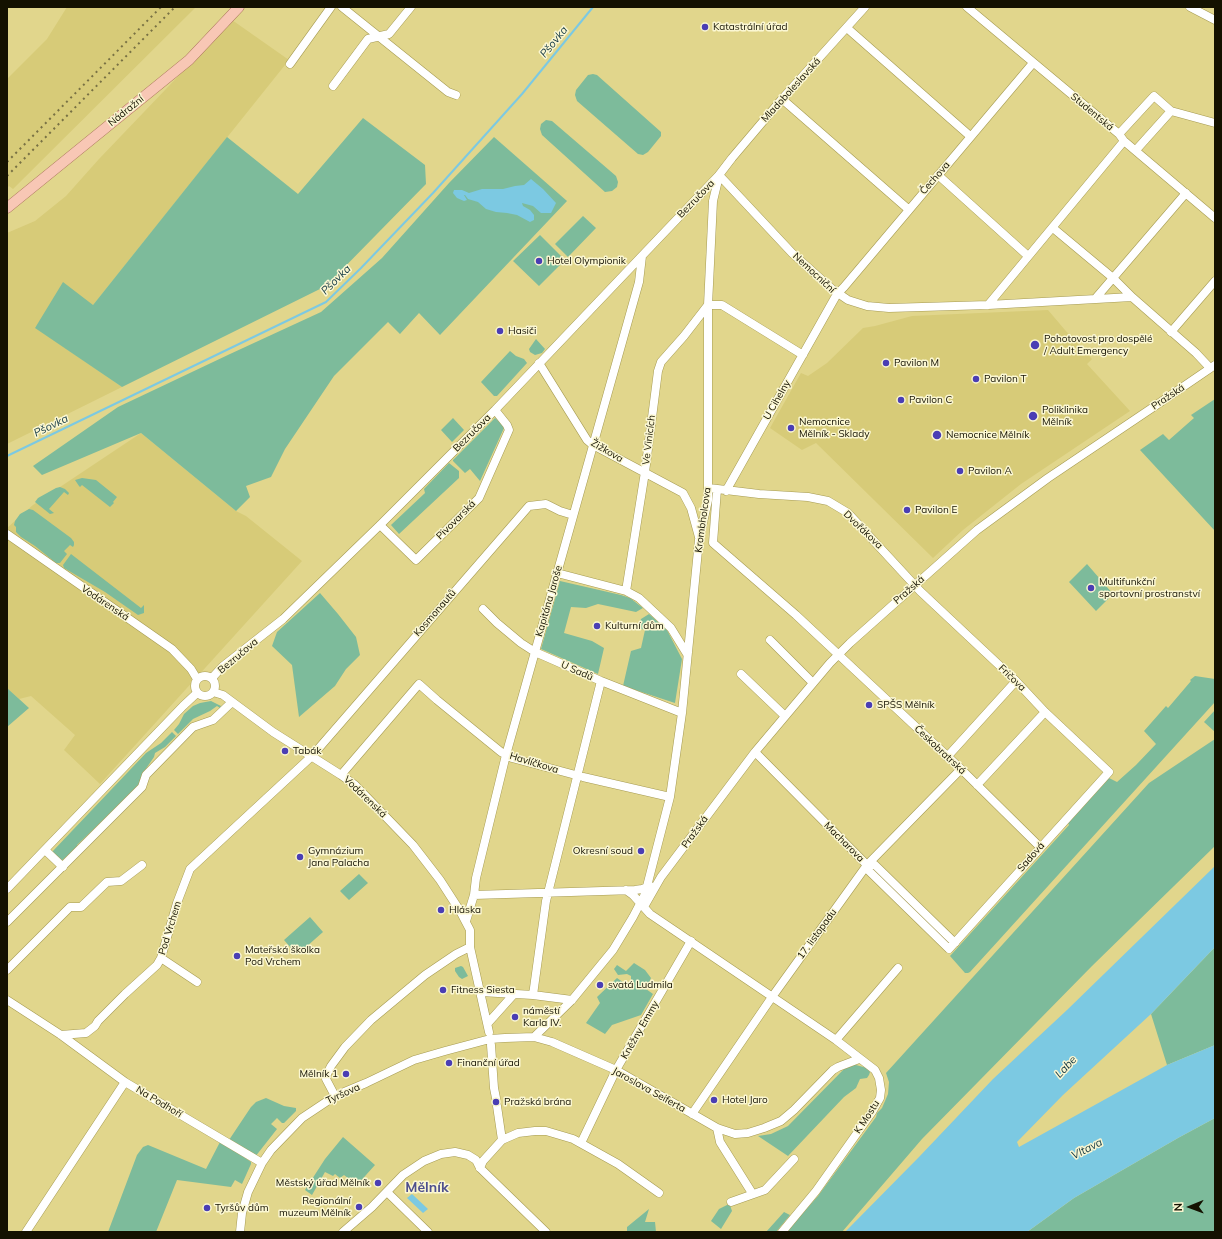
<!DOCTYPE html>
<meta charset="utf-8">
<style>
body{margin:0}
#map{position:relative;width:1222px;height:1239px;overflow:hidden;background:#e1d68c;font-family:Mulish,sans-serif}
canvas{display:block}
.frame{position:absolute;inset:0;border:8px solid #141100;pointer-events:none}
.north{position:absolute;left:1170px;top:1187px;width:40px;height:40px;-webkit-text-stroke:3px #fbf7d2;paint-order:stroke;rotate:269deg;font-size:11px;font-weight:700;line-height:16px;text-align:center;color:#141100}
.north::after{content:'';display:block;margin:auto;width:14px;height:18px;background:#141100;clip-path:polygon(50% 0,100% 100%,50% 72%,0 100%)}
</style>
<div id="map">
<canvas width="1222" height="1239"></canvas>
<div class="frame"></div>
<div class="north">N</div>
</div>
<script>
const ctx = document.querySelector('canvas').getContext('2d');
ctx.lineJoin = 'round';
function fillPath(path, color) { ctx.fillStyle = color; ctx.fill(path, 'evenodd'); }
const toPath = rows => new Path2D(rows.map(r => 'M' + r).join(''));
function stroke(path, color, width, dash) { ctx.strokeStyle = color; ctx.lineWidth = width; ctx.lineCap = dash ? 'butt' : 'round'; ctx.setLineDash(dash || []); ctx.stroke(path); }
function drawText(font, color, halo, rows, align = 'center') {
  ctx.font = font + ' Mulish,sans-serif'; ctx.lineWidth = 3; ctx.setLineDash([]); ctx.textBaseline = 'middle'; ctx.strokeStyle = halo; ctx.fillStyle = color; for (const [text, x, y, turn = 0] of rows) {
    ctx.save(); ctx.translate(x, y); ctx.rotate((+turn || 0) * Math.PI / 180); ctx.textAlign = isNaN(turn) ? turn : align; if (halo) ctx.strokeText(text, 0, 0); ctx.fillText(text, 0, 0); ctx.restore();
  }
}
fillPath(toPath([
 [67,7,82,8,83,7,196,7,13,189,9,186,7,188,7,79,47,39],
 [232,20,289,60,93,305,35,327,122,387,7,444,7,233,35,221,66,196,99,159],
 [1048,310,1065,330,1092,359,1087,364,1130,411,1021,484,963,530,933,558,816,443,802,450,770,428,801,373,808,376,827,363,863,328,875,326,912,316],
 [141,433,236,511,246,516,302,561,100,784,64,750,75,735,31,696,19,699,7,688,7,528,33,505]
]), '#d7cb78');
fillPath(toPath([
 [593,74,597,75,661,132,661,136,648,152,643,155,638,154,577,101,575,95,576,90,588,75],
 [363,118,425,165,426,184,326,286,122,387,35,328,63,282,93,305,227,137,298,194],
 [546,120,552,121,616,176,618,182,617,187,612,191,605,192,542,135,540,129,541,124],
 [494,137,567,201,440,335,419,313,400,334,388,322,334,376,285,449,271,477,246,486,250,497,236,511,141,433,42,475,33,466,118,407,230,354,321,312,382,258,449,183],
 [583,216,596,228,568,257,555,244],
 [540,235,565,260,539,286,513,261],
 [536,339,545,349,542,353,535,355,530,352,529,349],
 [510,351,516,356,524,359,527,363,497,396,494,396,481,382],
 [1215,399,1215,531,1140,450,1163,434,1169,440,1194,418,1191,415],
 [453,418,464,430,452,442,441,430],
 [495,418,501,423,504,428,480,481,470,469,465,473,453,461,453,460],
 [449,463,459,471,459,478,399,534,391,525,425,493,424,489],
 [82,478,96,480,117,497,113,502,114,503,110,507,82,485,80,487,79,486,75,480],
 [60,487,65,489,69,493,68,495,64,492,49,509,54,513,50,514,35,502,38,498,56,488],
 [29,509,33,510,71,538,74,542,74,545,73,547,70,545,64,551,67,554,60,563,56,563,35,546,21,537,16,532,16,527,14,525,15,521,20,514],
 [71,554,141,608,144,605,144,613,138,615,105,592,64,568,63,565],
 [1087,564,1113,594,1096,611,1069,582],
 [560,581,621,595,630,598,643,608,636,612,598,604,586,608,571,607,564,633,592,641,604,648,598,674,541,649],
 [320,593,338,614,356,637,360,655,346,669,335,686,299,717,292,665,272,646,277,632],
 [649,614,667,630,682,659,675,703,623,686,631,651,641,648,645,630,638,628,641,619],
 [1195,676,1215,679,1215,702,970,972,968,973,965,973,950,956,1069,825,1068,823,1109,778,1117,782,1136,765,1156,744,1144,731,1166,706,1168,708,1191,681,1190,680],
 [7,688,29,708,7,727],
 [211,701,221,706,220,708,217,706,210,711,193,719,178,734,174,730,179,724,184,714,193,706,200,703],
 [1215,710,1215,732,1204,722],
 [172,732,176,736,165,747,155,753,154,757,143,773,139,786,77,845,78,847,60,862,52,852,146,753,161,743],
 [1215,739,1215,846,1092,966,922,1139,842,1232,786,1232,818,1196,876,1117,877,1113,882,1108,888,1094,889,1082,886,1073,1149,783],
 [359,874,368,883,349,900,340,891],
 [310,917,323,932,297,955,284,940],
 [1215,947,1215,1045,1167,1065,1151,1014],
 [634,963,645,970,651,978,646,989,653,994,641,1015,612,1025,605,1034,586,1023,600,1003,597,997,617,978,627,985,631,983,631,976,627,974,618,975,614,969,617,965,626,971],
 [461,966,463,967,468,976,462,979,459,977,455,971,455,968],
 [850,1065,856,1065,867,1068,870,1072,869,1075,867,1078,860,1079,856,1088,844,1097,788,1156,758,1136,771,1134,788,1126,846,1067],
 [266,1098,284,1106,296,1108,296,1111,284,1123,282,1123,277,1118,271,1124,277,1129,255,1157,229,1140,251,1107,256,1102],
 [1215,1118,1215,1232,1027,1232,1074,1198,1178,1138],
 [343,1137,375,1165,357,1185,344,1175,340,1178,335,1174,333,1176,325,1172,312,1195,305,1190,325,1159],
 [220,1142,224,1143,251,1162,251,1164,242,1184,235,1180,231,1187,177,1180,156,1232,108,1232,137,1155,143,1147,148,1145,206,1169],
 [727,1205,730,1205,732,1211,721,1229,711,1221,719,1209],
 [649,1209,645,1222,655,1222,656,1232,627,1232,627,1227],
 [784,1212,790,1215,776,1232,766,1232]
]), '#7dbb9b');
fillPath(toPath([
 [531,179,543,189,556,203,551,213,541,213,533,206,522,203,523,206,530,210,534,215,534,220,530,222,517,215,507,213,496,212,486,209,478,202,468,199,465,195,464,195,467,200,464,201,457,198,453,193,454,190,462,190,469,193,482,189,503,189,515,186,524,185],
 [1215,866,1215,947,1151,1014,1063,1095,1017,1142,1019,1147,1167,1065,1215,1045,1215,1118,1178,1138,1074,1198,1027,1232,845,1232,919,1157,993,1079,1067,1010],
 [412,1194,428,1209,423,1213,407,1198]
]), '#7cc9e2');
stroke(toPath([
 [7,456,326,302,361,268,433,193,522,94,593,7]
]), '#7cc9e2', 2);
const minor = toPath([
 [342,7,448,92,456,95],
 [967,7,1119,134,1124,141,1215,218],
 [1190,7,1215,20],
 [847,28,970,136],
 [290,64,331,7],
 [333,86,368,39,389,34,411,7],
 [782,99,908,209],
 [1119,134,1154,96,1171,111,1215,123],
 [1136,150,1171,111],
 [719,175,792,253,832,289,848,300,867,306,889,308,988,305,1132,297,1196,353,1210,368],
 [938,175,1028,256],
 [1053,228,1113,278,1132,297],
 [1095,299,1186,193],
 [988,305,1124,141],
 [1171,332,1215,281],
 [539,363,587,440,593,445,683,493,691,508,699,537],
 [709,488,759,494,808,497,828,501,848,513,920,591,1016,681,1045,712,1109,772,949,949,869,871,867,865],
 [717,489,713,543,796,615,961,769,1040,847],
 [726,491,837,294,844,287,1033,63],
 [380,525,416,560,479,498,509,430,507,425,495,410],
 [7,534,172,649,191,669,197,679],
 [557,573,626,591,639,598,671,628,687,654,688,652],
 [626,591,645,472,658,371,661,362,684,336,708,305,722,305,803,355],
 [483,609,497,623,521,643,535,652,601,681,682,713],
 [770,640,813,683],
 [741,674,785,716],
 '195 686a10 10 0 1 1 20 0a10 10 0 1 1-20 0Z',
 [212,678,222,667,283,619,380,525,495,410,719,175,732,158,782,99,865,7],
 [213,692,223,695,273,732,341,775,355,785,413,845,440,880,460,911,470,930,470,947,489,1032],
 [755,752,867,865,875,865,955,943],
 [947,757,1016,681],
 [341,775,419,684,437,700,501,752,512,758,583,777,670,797],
 [977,785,1045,712],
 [45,850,63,867],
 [7,889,183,706,197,693],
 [626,890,633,895,650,914,836,1040,875,1070,879,1078,881,1090,880,1098,872,1112,816,1191,782,1232],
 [474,895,635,890,642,889,650,886],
 [645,905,661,877,755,752,830,663,850,643,977,530,1048,478,1152,408,1215,365],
 [466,921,474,895,476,878,506,755,639,282,642,256],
 [7,922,142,787,146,775,193,727,213,720,232,702],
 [161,958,197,982],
 [7,970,70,907,81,907,107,882,121,881,142,865],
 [481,992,533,995,572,1000],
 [533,995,546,901,601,681],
 [7,1000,61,1035,125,1082,262,1163],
 [488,1023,514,994],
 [61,1035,86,1033,95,1026,98,1021,125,994,157,965,161,958,177,903,190,869,312,756,529,506,546,504,560,511,573,515],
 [534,1037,572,1000,613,950,633,917,645,894,670,797,682,713,699,540,708,500,708,305,713,201,719,176],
 [836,1040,898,968],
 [491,1045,494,1088,496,1098],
 [335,1096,326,1079,327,1074,331,1066,345,1047,371,1020,425,975,456,954,470,947],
 [692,1114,772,997,867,865,961,769],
 [717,1128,720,1142,752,1193],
 [502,1140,518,1133,535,1131,546,1131,573,1139,618,1164,659,1193],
 [581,1143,616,1070,691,941],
 [480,1168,483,1161,502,1140,497,1106],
 [387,1192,428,1232],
 [731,1202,765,1190,794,1159],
 [26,1232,125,1082],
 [240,1232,242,1213,248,1192,262,1163,271,1150,302,1118,335,1096,366,1083,414,1060,445,1051,490,1039,505,1038,534,1037,552,1042,616,1070,717,1128,735,1134,748,1133,764,1128,781,1121,794,1110,833,1070,838,1067,859,1059],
 [343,1232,372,1207,403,1175,424,1161,441,1154,455,1152,468,1155,476,1160,480,1168,546,1232]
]);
const major = toPath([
 [7,208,189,60,239,7]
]);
stroke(minor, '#a69b52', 9);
stroke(major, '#a56f56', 11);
stroke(minor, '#fff', 8);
stroke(major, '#f8c7b5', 10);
stroke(toPath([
 [7,162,161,7],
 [7,176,175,7]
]), '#787144', 2, [2, 4]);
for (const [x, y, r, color] of [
 [705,27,4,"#4a3eb4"],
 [539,261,4,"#4a3eb4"],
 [500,331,4,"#4a3eb4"],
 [1035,345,5,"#4a3eb4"],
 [886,363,4,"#4a3eb4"],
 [976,379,4,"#4a3eb4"],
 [901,400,4,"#4a3eb4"],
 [1033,416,5,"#4a3eb4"],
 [791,428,4,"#4a3eb4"],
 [937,435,5,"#4a3eb4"],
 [960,471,4,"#4a3eb4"],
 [907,510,4,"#4a3eb4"],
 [1091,588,4,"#4a3eb4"],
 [597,626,4,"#4a3eb4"],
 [869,705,4,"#4a3eb4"],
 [285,751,4,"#4a3eb4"],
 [641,851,4,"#4a3eb4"],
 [300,857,4,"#4a3eb4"],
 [441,910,4,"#4a3eb4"],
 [237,956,4,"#4a3eb4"],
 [600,985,4,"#4a3eb4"],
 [443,990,4,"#4a3eb4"],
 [515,1017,4,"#4a3eb4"],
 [449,1063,4,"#4a3eb4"],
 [346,1074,4,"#4a3eb4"],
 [714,1100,4,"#4a3eb4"],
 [496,1102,4,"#4a3eb4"],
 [378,1183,4,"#4a3eb4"],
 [359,1207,4,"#4a3eb4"],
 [207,1208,4,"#4a3eb4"]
]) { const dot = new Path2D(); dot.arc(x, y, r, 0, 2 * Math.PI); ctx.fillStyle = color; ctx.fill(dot); stroke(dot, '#fbf7d2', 1.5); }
drawText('10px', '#141100', '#fbf7d2', [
 ["Katastrální úřad",713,27],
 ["Hotel Olympionik",547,261],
 ["Hasiči",508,331],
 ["Pohotovost pro dospělé",1044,339],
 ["/ Adult Emergency",1044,351],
 ["Pavilon M",894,363],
 ["Pavilon T",984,379],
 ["Pavilon C",909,400],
 ["Poliklinika",1042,410],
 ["Mělník",1042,422],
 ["Nemocnice",799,422],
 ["Mělník - Sklady",799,434],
 ["Nemocnice Mělník",946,435],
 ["Pavilon A",968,471],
 ["Pavilon E",915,510],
 ["Multifunkční",1099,582],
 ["sportovní prostranství",1099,594],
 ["Kulturní dům",605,626],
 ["SPŠS Mělník",877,705],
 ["Tabák",293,751],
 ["Gymnázium",308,851],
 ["Jana Palacha",308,863],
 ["Okresní soud",633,851,"right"],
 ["Hláska",449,910],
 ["Mateřská školka",245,950],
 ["Pod Vrchem",245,962],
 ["svatá Ludmila",608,985],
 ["Fitness Siesta",451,990],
 ["náměstí",523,1011],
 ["Karla IV.",523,1023],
 ["Finanční úřad",457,1063],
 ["Mělník 1",338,1074,"right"],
 ["Hotel Jaro",722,1100],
 ["Pražská brána",504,1102],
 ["Městský úřad Mělník",370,1183,"right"],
 ["Regionální",351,1201,"right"],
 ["muzeum Mělník",351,1213,"right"],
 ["Tyršův dům",215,1208]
], 'left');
drawText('10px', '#141100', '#fbf7d2', [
 ["Mladoboleslavská",791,90,-48],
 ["Nádražní",126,111,-39],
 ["Studentská",1092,112,40],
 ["Čechova",935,178,-49],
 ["Bezručova",696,199,-46],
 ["Nemocniční",814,273,43],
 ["Pražská",1168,397,-34],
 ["U Cihelny",777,400,-60],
 ["Bezručova",472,433,-45],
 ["Ve Vinicích",649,440,-83],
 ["Žižkova",607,451,30],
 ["Pivovarská",456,520,-45],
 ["Krombholcova",703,520,-82],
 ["Dvořákova",863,530,44],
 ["Pražská",909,590,-41],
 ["Kapitána Jaroše",549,601,-74],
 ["Vodárenská",105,603,34],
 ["Kosmonautů",435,613,-49],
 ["Bezručova",238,656,-40],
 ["U Sadů",577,671,24],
 ["Fričova",1012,678,44],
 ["Českobratrská",940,750,43],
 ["Havlíčkova",534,763,17],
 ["Vodárenská",365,797,44],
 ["Pražská",695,832,-54],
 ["Macharova",844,842,45],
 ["Sadová",1031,857,-49],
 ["Pod Vrchem",170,928,-73],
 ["17. listopadu",817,934,-54],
 ["Kněžny Emmy",640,1030,-60],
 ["Jaroslava Seiferta",649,1090,29],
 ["Tyršova",343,1094,-25],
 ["Na Podhoří",159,1102,31],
 ["K Mostu",867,1117,-57]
]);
drawText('italic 11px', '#133843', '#fbf7d2', [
 ["Pšovka",554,42,-51],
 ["Pšovka",336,280,-45],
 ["Pšovka",51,426,-26],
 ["Labe",1066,1067,-47],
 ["Vltava",1087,1149,-27]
]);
drawText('bold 14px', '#4e4f8d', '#fbf7d2', [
 ["Mělník",427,1188]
]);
</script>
